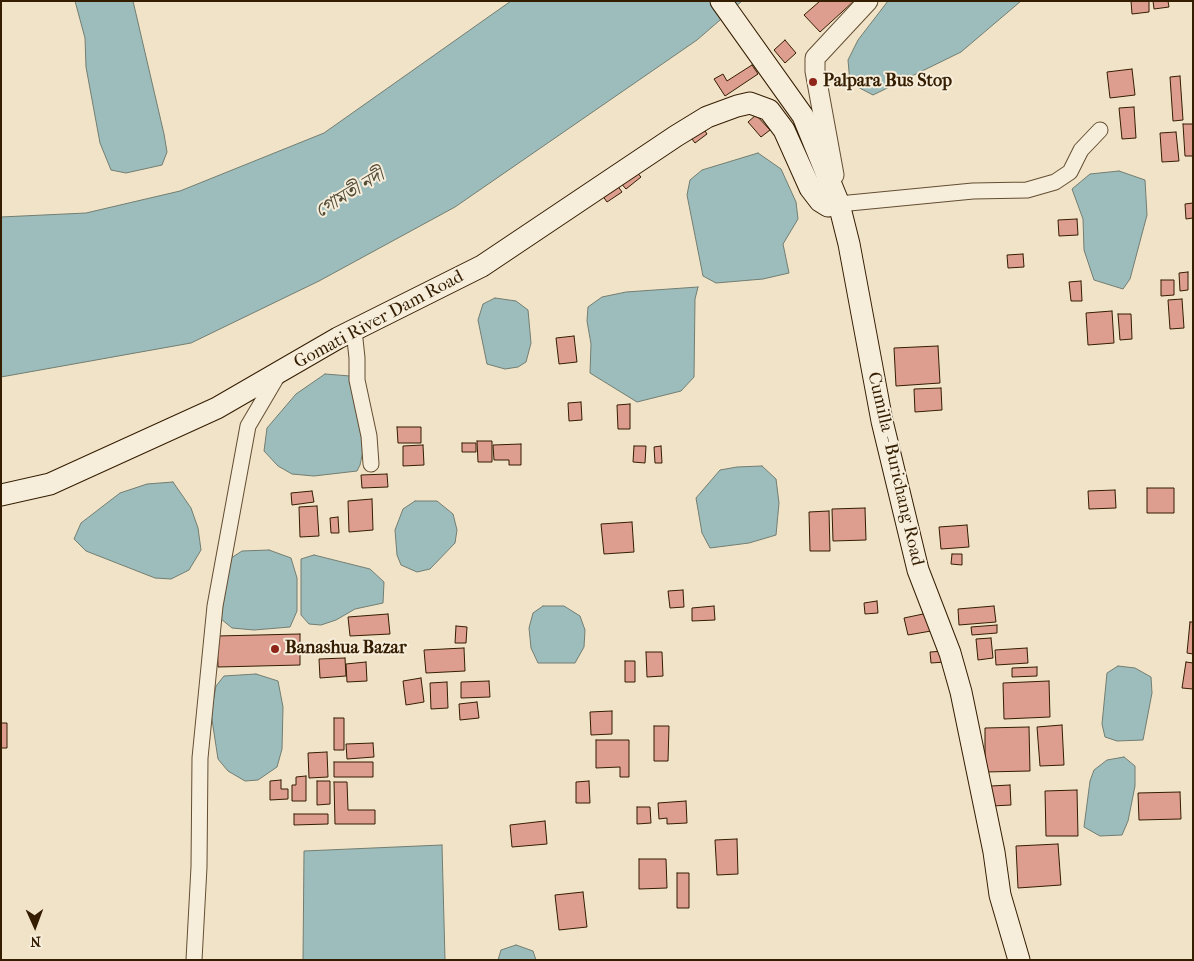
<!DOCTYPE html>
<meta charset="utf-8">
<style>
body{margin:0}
#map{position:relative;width:1194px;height:961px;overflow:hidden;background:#f1e3c7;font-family:"IM FELL French Canon",serif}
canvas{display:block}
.frame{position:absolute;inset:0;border:2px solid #341d00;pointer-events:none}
.north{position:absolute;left:10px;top:901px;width:50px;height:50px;-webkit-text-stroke:4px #f6eddb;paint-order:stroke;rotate:178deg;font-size:14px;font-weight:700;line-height:20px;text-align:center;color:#341d00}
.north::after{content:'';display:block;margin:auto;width:18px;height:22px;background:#341d00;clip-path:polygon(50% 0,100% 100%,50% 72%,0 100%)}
</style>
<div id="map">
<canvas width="1194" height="961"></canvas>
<div class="frame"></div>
<div class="north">N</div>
</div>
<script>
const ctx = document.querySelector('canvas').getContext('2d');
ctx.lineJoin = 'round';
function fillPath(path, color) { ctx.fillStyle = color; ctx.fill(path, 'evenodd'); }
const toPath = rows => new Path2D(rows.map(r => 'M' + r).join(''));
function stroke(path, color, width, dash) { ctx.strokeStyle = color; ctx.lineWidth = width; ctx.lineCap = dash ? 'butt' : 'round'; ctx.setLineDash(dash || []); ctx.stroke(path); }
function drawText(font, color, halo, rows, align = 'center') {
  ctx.font = font + ' "IM FELL French Canon","Noto Serif Bengali",serif'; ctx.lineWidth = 4; ctx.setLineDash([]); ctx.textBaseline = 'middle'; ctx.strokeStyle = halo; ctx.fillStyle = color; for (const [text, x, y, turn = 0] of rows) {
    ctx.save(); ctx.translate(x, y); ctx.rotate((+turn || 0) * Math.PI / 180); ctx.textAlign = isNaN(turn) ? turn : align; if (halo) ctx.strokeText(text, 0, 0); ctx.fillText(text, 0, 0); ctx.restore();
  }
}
const water = toPath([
 [75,1,133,1,164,134,167,152,162,165,126,173,111,170,100,143,86,67,85,38,75,1],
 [511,1,742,1,697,40,455,207,319,281,191,343,1,377,1,217,86,213,180,191,324,133,511,1],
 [888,1,1021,1,961,52,873,95,850,83,848,60,858,40,888,1],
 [758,153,781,169,796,202,798,219,783,244,789,273,763,279,716,283,703,276,687,195,690,180,702,170,758,153],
 [1119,171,1145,180,1147,215,1130,279,1123,289,1094,280,1084,250,1083,219,1072,189,1090,174,1119,171],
 [698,287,695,299,694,377,681,391,637,402,590,373,591,344,587,321,588,307,602,297,626,292,698,287],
 [495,298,516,301,528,310,531,343,526,362,518,367,505,369,487,364,478,320,483,304,495,298],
 [325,374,350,376,366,437,360,465,357,471,314,476,292,474,278,466,264,451,267,428,296,394,325,374],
 [762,466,776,479,779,503,776,535,749,543,710,548,702,533,696,498,720,470,737,467,762,466],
 [173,482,191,508,198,528,201,550,189,570,171,579,155,578,86,551,74,539,81,523,120,493,147,484,173,482],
 [415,501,437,501,453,514,457,530,455,543,430,569,417,572,401,565,397,555,395,530,403,509,415,501],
 [269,550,291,558,297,578,297,611,290,627,254,630,232,628,221,619,219,604,228,560,242,551,269,550],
 [314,555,370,569,384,582,383,603,355,609,336,620,321,625,309,624,301,615,301,559,314,555],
 [543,606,564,606,580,616,585,630,584,647,575,663,538,663,531,648,529,628,533,613,543,606],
 [1118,666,1135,668,1151,677,1152,693,1143,740,1117,741,1105,737,1102,724,1107,673,1118,666],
 [256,674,278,681,283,707,282,749,277,767,258,780,245,781,228,771,218,759,211,713,216,686,224,676,256,674],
 [1124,757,1135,766,1135,786,1128,821,1122,835,1100,836,1084,827,1090,781,1094,770,1107,760,1124,757],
 [442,845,445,960,303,960,304,851,442,845],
 [516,945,533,951,536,960,498,960,501,950,516,945]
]);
fillPath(water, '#9cbdbc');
stroke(water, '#727d71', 1);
const building = toPath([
 [820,1,854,1,820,32,804,15,820,1],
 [1131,1,1149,1,1149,12,1132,14,1131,1],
 [1153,1,1168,1,1169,7,1154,9,1153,1],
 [785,40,796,53,785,63,774,50,785,40],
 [752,65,758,74,725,96,714,79,723,74,727,81,752,65],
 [1132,69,1135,95,1110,98,1107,72,1132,69],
 [1180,76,1183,120,1173,121,1170,77,1180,76],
 [1134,107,1136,138,1122,139,1119,108,1134,107],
 [756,115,770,130,761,137,748,122,756,115],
 [1183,124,1193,124,1193,156,1185,156,1183,124],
 [702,126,707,134,695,143,689,135,702,126],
 [1176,132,1179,161,1162,162,1160,133,1176,132],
 [634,169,641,177,626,189,619,181,634,169],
 [617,185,622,192,607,202,602,195,617,185],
 [1193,203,1193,218,1186,219,1185,204,1193,203],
 [1077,219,1078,235,1059,236,1058,220,1077,219],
 [1023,254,1024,267,1008,268,1007,255,1023,254],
 [1188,272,1188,290,1180,291,1179,273,1188,272],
 [1161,280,1174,280,1174,295,1161,296,1161,280],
 [1081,281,1082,301,1071,301,1069,282,1081,281],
 [1182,299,1184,328,1170,329,1168,300,1182,299],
 [1112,311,1114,343,1088,345,1086,313,1112,311],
 [1118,314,1131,314,1132,339,1120,340,1118,314],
 [574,336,577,362,559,364,556,338,574,336],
 [938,346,940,383,896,386,894,348,938,346],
 [941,388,942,410,915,412,914,389,941,388],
 [581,402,582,420,569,421,568,403,581,402],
 [630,404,630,429,618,429,617,405,630,404],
 [397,427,421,427,421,443,398,443,397,427],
 [477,441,492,441,492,462,478,462,477,441],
 [462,443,476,443,476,452,462,452,462,443],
 [521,444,521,465,509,465,509,460,494,460,493,445,521,444],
 [423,445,424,465,403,466,403,446,423,445],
 [634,446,646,446,645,463,633,462,634,446],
 [661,446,662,463,655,463,654,447,661,446],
 [387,474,388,487,362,488,361,475,387,474],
 [1147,488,1174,488,1174,513,1147,513,1147,488],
 [1115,490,1116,508,1089,509,1088,491,1115,490],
 [312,491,314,502,292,505,291,493,312,491],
 [372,499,373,530,349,532,348,501,372,499],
 [317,506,319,536,300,537,299,507,317,506],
 [865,508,866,540,833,541,832,509,865,508],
 [829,511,830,551,810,551,809,512,829,511],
 [338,517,339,533,331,533,330,518,338,517],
 [632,522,634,552,604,554,601,524,632,522],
 [967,525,969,547,941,549,939,527,967,525],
 [952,554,962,554,962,565,951,564,952,554],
 [683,590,684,607,670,608,668,591,683,590],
 [877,601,878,613,865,614,864,603,877,601],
 [714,606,715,620,692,621,692,608,714,606],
 [994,606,996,622,959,625,958,609,994,606],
 [928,613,931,631,908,635,904,618,928,613],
 [388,614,390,634,350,636,348,617,388,614],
 [1190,622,1193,622,1193,654,1187,653,1190,622],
 [997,625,997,633,972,635,971,627,997,625],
 [456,626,467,627,466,643,455,643,456,626],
 [300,634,300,665,218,667,217,636,300,634],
 [991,638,993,658,978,660,976,639,991,638],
 [464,648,465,671,426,673,424,650,464,648],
 [1027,648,1028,663,996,665,995,650,1027,648],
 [945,651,945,662,931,663,930,652,945,651],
 [646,652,662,652,663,676,647,677,646,652],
 [345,658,346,676,320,678,319,659,345,658],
 [625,661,635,661,635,682,625,682,625,661],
 [366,662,367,681,347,682,346,664,366,662],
 [1186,662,1193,663,1193,689,1182,688,1186,662],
 [1037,667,1037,676,1012,677,1012,668,1037,667],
 [421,678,424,702,406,705,403,681,421,678],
 [489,681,490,697,461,698,461,682,489,681],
 [1049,681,1050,717,1004,719,1003,683,1049,681],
 [447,682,448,708,431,709,430,683,447,682],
 [477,702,479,718,460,720,459,704,477,702],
 [612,711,612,734,591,735,590,712,612,711],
 [334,718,344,718,344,750,334,750,334,718],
 [1,723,7,723,7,748,1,748,1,723],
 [1062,725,1064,765,1040,766,1037,727,1062,725],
 [654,726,669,726,668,761,654,761,654,726],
 [1029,727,1030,771,985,772,985,728,1029,727],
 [596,740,629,740,629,777,620,777,620,767,596,768,596,740],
 [373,743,374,757,347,759,346,744,373,743],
 [327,752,328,777,309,778,308,753,327,752],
 [334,762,373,762,373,777,334,777,334,762],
 [306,776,306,801,292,801,292,785,296,785,296,777,306,776],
 [281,780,281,789,288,789,288,799,270,800,270,781,281,780],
 [317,781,330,781,330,804,317,805,317,781],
 [589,781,590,803,576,803,576,782,589,781],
 [334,782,347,782,348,810,375,810,375,824,335,824,334,782],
 [1010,785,1011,805,992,806,991,786,1010,785],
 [1077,790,1078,836,1046,836,1045,791,1077,790],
 [1180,792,1181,819,1139,820,1138,793,1180,792],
 [686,801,687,823,667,824,667,818,659,819,658,803,686,801],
 [637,807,650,807,651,823,637,824,637,807],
 [294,814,328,814,328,824,294,825,294,814],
 [545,821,547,844,512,847,510,825,545,821],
 [737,839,738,874,717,875,715,840,737,839],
 [1058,844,1061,885,1018,888,1016,846,1058,844],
 [639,859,666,859,667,888,639,889,639,859],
 [677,873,689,873,689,908,677,908,677,873],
 [583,892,587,927,559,930,555,895,583,892]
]);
fillPath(building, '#dd9e8f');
stroke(building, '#341d00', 1);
const minor = toPath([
 [839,204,973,191,1027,190,1055,182,1070,172,1081,150,1100,130],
 [354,330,357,358,357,380,369,436,371,464],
 [194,960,199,867,200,758,215,606,248,426,278,375]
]);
const tertiary = toPath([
 [834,175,815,71,815,58,868,1]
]);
const secondary = toPath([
 [721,1,803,116,839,204,849,244,882,421,918,570,950,653,961,692,994,852,1000,895,1019,960],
 [1,495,50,484,217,408,338,338,482,266,676,136,707,117,737,106,750,103,769,110,784,130,810,188,820,201,828,206,839,204]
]);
stroke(minor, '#634e32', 17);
stroke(tertiary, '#634e32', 21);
stroke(secondary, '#341d00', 23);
stroke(minor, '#f6eddb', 15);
stroke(tertiary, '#f6eddb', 19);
stroke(secondary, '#f6eddb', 21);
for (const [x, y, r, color] of [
 [813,82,5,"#8f2418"],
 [275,649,5,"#8f2418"]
]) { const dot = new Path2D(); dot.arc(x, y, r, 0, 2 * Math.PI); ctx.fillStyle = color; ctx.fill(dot); stroke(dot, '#f6eddb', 2); }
drawText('bold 18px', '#341d00', '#f6eddb', [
 ["Palpara Bus Stop",823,82],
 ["Banashua Bazar",285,649]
], 'left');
drawText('18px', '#341d00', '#f6eddb', [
 ["Gomati River Dam Road",379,320,-28],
 ["Cumilla - Burichang Road",895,469,77]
]);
drawText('italic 19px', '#534d38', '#f6eddb', [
 ["গোমতী নদী",350,194,-31]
]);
</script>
